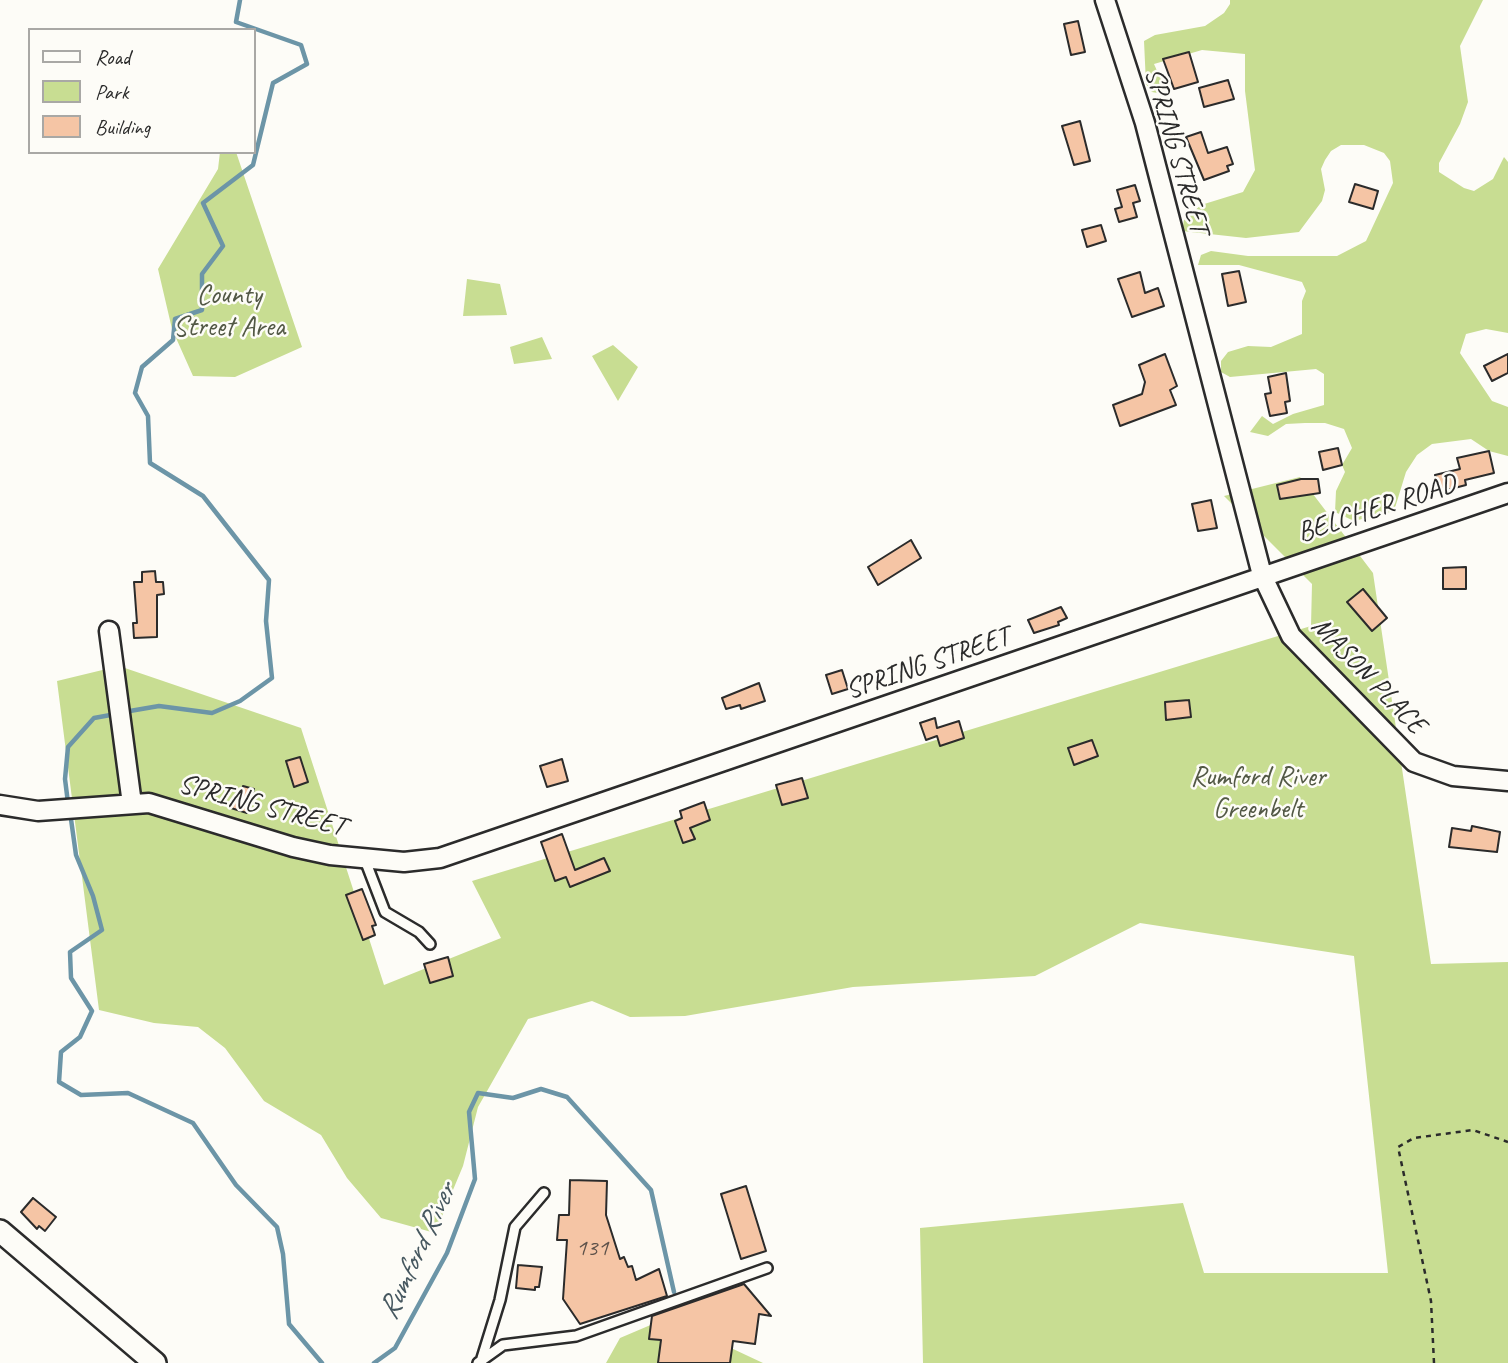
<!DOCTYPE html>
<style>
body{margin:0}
#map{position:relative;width:1508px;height:1363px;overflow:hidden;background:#fdfcf7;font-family:Caveat,sans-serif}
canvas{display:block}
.legend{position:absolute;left:28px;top:28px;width:228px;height:126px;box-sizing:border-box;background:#fdfcf7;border:2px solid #a9a8a5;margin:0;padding:9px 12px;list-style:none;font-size:21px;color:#2b2b2b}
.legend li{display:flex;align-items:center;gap:14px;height:35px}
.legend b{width:35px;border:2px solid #a9a8a5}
</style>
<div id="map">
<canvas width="1508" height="1363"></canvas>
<ul class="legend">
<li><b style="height:9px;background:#fdfcf7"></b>Road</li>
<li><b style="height:19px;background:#c8dd92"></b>Park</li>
<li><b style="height:19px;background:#f5c5a5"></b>Building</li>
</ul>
</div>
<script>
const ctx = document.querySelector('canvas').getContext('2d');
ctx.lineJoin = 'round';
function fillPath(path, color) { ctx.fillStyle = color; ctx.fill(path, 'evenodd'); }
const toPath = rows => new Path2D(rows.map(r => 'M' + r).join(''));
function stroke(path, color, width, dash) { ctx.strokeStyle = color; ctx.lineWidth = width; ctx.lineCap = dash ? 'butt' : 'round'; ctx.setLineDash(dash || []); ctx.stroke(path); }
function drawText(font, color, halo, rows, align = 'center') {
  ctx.font = font + ' Caveat,sans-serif'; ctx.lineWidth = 5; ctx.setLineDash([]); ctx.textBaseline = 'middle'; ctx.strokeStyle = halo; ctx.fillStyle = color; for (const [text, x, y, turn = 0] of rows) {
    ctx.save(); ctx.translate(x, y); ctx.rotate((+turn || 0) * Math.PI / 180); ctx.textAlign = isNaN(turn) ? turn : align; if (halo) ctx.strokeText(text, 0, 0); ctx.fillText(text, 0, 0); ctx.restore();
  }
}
fillPath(toPath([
 [1230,0,1483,0,1460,46,1468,102,1460,124,1439,163,1439,172,1464,188,1474,191,1493,179,1504,157,1508,162,1508,333,1486,329,1466,334,1460,353,1492,401,1508,407,1508,456,1489,451,1471,439,1432,444,1417,455,1406,472,1394,511,1354,521,1335,512,1336,491,1345,472,1342,465,1352,448,1344,429,1325,423,1305,423,1286,424,1268,436,1250,432,1262,416,1273,424,1293,414,1324,405,1324,374,1316,369,1230,377,1221,372,1221,361,1228,352,1248,346,1271,347,1302,334,1302,301,1306,291,1302,282,1239,265,1198,265,1201,255,1211,251,1248,256,1337,256,1366,241,1393,183,1390,161,1384,153,1364,145,1341,145,1331,151,1325,160,1321,169,1325,190,1322,201,1299,232,1246,238,1182,231,1184,220,1201,205,1243,192,1255,170,1245,91,1245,54,1202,50,1154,64,1163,84,1163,94,1152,92,1146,84,1144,41,1155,35,1205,26,1224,13,1230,4],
 [220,152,236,152,302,347,235,377,193,376,172,329,158,269,218,169],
 [467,279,500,284,507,315,463,316],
 [542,337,552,359,514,364,510,347],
 [613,345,638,367,618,401,592,356],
 [1300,477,1373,573,1431,964,1508,962,1508,1363,923,1363,920,1228,1183,1203,1204,1273,1388,1273,1354,956,1140,923,1035,976,853,987,685,1016,630,1017,592,1001,528,1019,478,1107,463,1166,435,1233,381,1218,347,1178,321,1135,264,1101,225,1048,198,1027,154,1023,99,1010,57,681,119,666,301,728,384,985,501,938,472,881,1311,626,1312,584,1224,496],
 [667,1318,763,1363,606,1363,620,1338]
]), '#c8dd92');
stroke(toPath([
 [124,712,159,706,212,713,240,701,272,678,266,621,269,580,203,496,150,463,148,416,135,393,142,367,173,340,175,319,202,310,202,274,223,246,203,203,253,165,273,83,307,64,301,45,236,22,240,0],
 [68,803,65,779,68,747,94,718,116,714],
 [70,812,76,855,93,896,102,930,70,952,71,978,92,1011,80,1037,61,1052,59,1082,81,1095,128,1093,193,1123,236,1185,277,1227,283,1254,289,1324,322,1363],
 [374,1363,395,1348,447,1253,475,1179,469,1112,478,1093,513,1098,541,1089,567,1097,651,1190,674,1292]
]), '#6c95a7', 4.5);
const building = toPath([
 [1078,21,1085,52,1071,55,1064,24,1078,21],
 [1189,52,1198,82,1174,89,1163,59,1189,52],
 [1228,80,1234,99,1204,107,1199,88,1228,80],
 [1080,121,1090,161,1074,165,1062,126,1080,121],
 [1201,132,1208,153,1227,147,1233,164,1227,166,1229,171,1204,180,1186,137,1201,132],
 [1355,184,1378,191,1373,209,1349,202,1355,184],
 [1135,185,1140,201,1133,203,1137,217,1119,222,1115,209,1122,207,1117,190,1135,185],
 [1101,225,1106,241,1087,247,1082,230,1101,225],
 [1239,271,1246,302,1228,306,1222,274,1239,271],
 [1140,272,1145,293,1158,288,1164,306,1132,317,1118,279,1140,272],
 [1165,354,1177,386,1170,390,1176,405,1120,426,1113,405,1142,394,1145,382,1139,365,1165,354],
 [1508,354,1508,373,1492,381,1484,366,1508,354],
 [1286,373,1290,401,1285,402,1287,413,1270,416,1265,394,1271,393,1268,377,1286,373],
 [1338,448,1342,465,1323,470,1319,452,1338,448],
 [1489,451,1494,473,1465,480,1466,485,1439,492,1435,475,1460,469,1457,458,1489,451],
 [1301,479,1318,479,1320,493,1280,499,1277,485,1301,479],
 [1211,500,1217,528,1198,531,1192,504,1211,500],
 [911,540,921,558,878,585,868,567,911,540],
 [1466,567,1466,589,1443,589,1443,568,1466,567],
 [155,571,156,582,163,582,164,594,157,595,157,637,134,638,133,623,137,623,134,582,142,582,142,572,155,571],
 [1363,589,1387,618,1372,631,1347,602,1363,589],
 [1061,607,1067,618,1058,622,1059,625,1034,633,1028,620,1061,607],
 [842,670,848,689,832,694,826,675,842,670],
 [759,683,765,701,741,709,740,705,726,709,722,698,759,683],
 [1189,700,1191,717,1166,720,1165,702,1189,700],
 [935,718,937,728,959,721,964,738,940,746,937,736,926,740,920,723,935,718],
 [1092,740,1098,756,1074,765,1068,748,1092,740],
 [300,757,308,782,294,787,286,761,300,757],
 [562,759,568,781,547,787,540,766,562,759],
 [802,778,808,798,782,805,776,785,802,778],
 [243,786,254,789,247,813,231,808,237,791,241,792,243,786],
 [704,802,710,820,690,828,695,839,683,843,675,821,682,818,680,811,704,802],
 [1472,826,1500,832,1497,852,1449,847,1452,828,1471,831,1472,826],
 [562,834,575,870,604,858,610,871,570,887,566,877,555,881,541,842,562,834],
 [362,889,376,925,372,926,375,935,363,940,346,895,362,889],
 [448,957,453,976,430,983,424,964,448,957],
 [570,1180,607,1181,606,1215,620,1259,624,1257,628,1267,632,1266,636,1280,659,1269,667,1296,580,1324,563,1299,567,1240,557,1240,559,1215,569,1215,570,1180],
 [746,1186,766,1251,741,1259,721,1194,746,1186],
 [33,1198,56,1217,45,1231,39,1226,37,1229,21,1212,33,1198],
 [518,1265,542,1267,539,1287,535,1287,535,1290,516,1288,518,1265],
 [744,1284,771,1316,759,1314,755,1344,733,1341,730,1363,658,1363,661,1340,649,1339,652,1316,744,1284]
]);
fillPath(building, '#f5c5a5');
stroke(building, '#2b2b2b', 2);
const service = toPath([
 [365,860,385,912,419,932,430,944],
 [482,1358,500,1300,515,1227,544,1193],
 [478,1363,503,1345,576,1336,767,1268]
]);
const minor = toPath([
 [1105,0,1145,123,1262,575,1291,636,1414,762,1453,776,1508,781],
 [109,631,132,804],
 [0,805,38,811,149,803,293,847,330,855,404,862,440,858,1508,493]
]);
const tertiary = toPath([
 [0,1231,155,1363]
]);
stroke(service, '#2b2b2b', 14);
stroke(minor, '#2b2b2b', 23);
stroke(tertiary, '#2b2b2b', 26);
stroke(toPath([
 [1434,1363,1431,1301,1398,1147,1414,1138,1473,1130,1508,1142]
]), '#2b2b2b', 2.5, [5, 5]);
stroke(service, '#fdfcf7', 9);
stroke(minor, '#fdfcf7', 18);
stroke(tertiary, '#fdfcf7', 21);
drawText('24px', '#5e524a', null, [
 ["131",592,1249]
]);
drawText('28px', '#2b2b2b', '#fdfcf7', [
 ["SPRING STREET",1176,151,74],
 ["BELCHER ROAD",1377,509,-18],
 ["SPRING STREET",928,664,-19],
 ["MASON PLACE",1368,676,46],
 ["SPRING STREET",262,806,15]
]);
drawText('28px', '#525845', '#fdfcf7', [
 ["County",229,296],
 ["Street Area",229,328],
 ["Rumford River",1258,778],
 ["Greenbelt",1258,810]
]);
drawText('italic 30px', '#46575f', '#fdfcf7', [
 ["Rumford River",418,1252,-65]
]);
</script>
